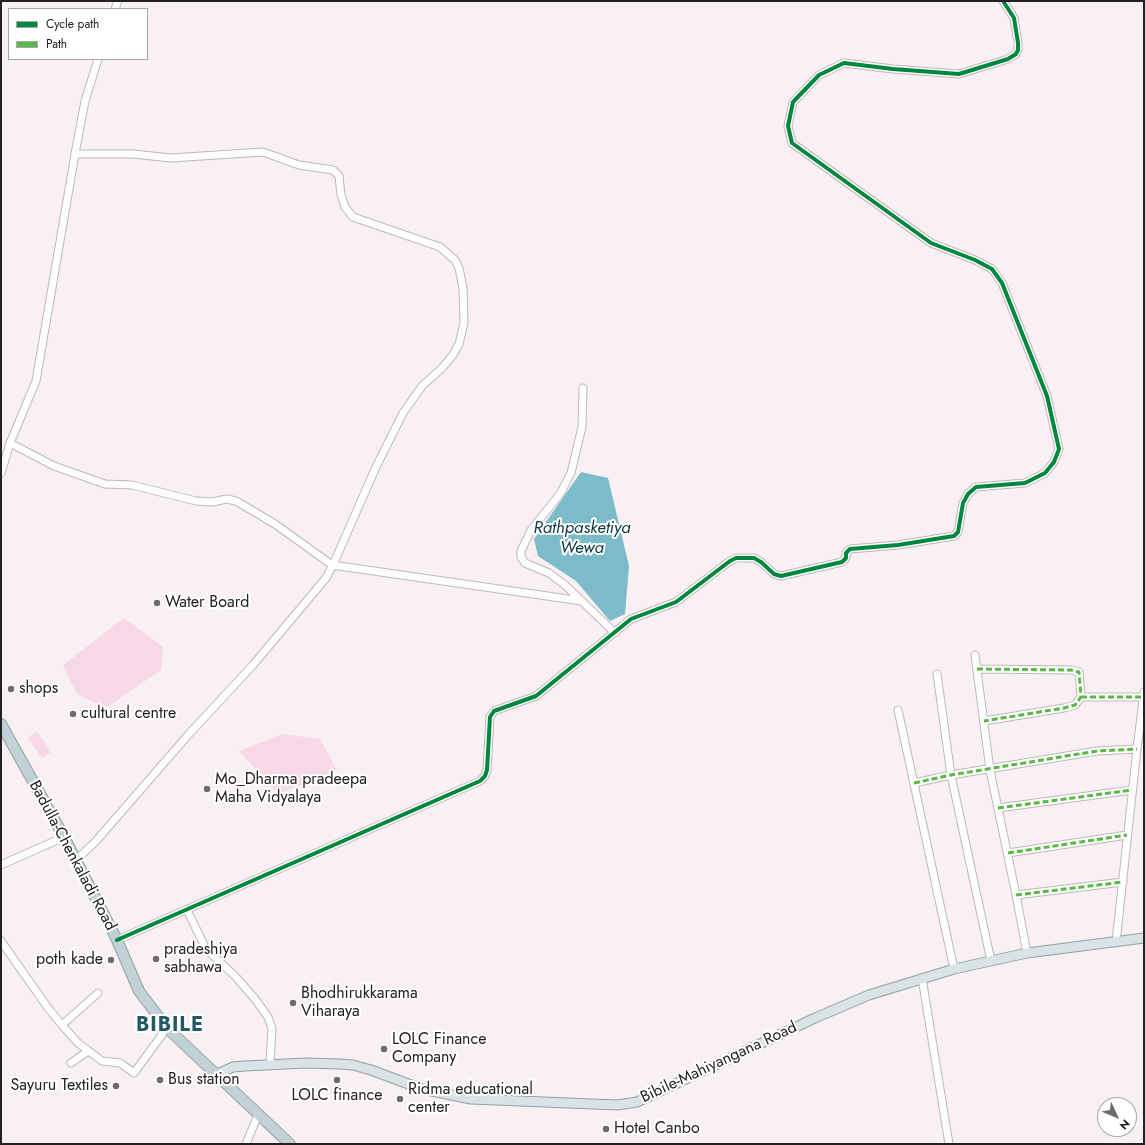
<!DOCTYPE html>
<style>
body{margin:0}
#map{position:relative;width:1145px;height:1145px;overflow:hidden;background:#f8f0f3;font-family:Jost,sans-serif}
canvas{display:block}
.frame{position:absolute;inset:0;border:2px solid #252022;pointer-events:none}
.legend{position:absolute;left:8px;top:8px;width:140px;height:52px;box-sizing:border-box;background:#fff;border:1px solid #a8a6a7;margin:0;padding:5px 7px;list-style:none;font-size:12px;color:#252022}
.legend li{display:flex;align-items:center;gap:8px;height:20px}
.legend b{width:20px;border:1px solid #a8a6a7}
.north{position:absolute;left:1097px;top:1097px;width:40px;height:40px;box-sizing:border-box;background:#fff;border:1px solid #a8a6a7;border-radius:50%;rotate:134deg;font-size:11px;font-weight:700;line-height:16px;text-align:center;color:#252022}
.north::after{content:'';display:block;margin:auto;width:14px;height:18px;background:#6f696b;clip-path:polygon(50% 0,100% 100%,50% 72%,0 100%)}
</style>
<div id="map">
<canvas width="1145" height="1145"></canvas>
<div class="frame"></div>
<ul class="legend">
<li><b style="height:5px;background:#00873e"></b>Cycle path</li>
<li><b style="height:5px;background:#58b947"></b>Path</li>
</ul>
<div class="north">N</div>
</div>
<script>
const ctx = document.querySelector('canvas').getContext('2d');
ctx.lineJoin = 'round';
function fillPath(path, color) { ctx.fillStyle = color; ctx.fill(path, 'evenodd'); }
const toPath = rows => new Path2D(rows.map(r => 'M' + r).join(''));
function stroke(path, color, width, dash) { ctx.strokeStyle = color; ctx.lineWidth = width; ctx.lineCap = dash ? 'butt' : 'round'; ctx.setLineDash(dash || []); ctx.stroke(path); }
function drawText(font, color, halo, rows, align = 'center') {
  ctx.font = font + ' Jost,sans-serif'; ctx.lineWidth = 4; ctx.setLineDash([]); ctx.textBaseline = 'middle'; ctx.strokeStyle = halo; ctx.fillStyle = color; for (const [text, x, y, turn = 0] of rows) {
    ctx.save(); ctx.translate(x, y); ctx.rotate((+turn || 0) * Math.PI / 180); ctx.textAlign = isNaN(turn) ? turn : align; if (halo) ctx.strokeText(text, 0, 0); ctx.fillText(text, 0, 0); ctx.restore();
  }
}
fillPath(toPath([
 [124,618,163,647,161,670,106,708,77,694,63,665],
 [37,731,51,752,42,758,28,738],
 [282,734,320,739,337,770,278,794,239,751]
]), '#f7d8e6');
fillPath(toPath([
 [581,472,608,478,629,566,625,614,610,621,576,581,538,556,534,539]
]), '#7cbbca');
const minor = toPath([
 [115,9,118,1],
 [75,154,133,154,171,158,263,152,299,165,333,170,339,176,341,195,345,207,353,217,440,247,455,260,459,268,463,288,464,323,459,344,453,355,442,368,422,386,403,413,376,467,333,565,326,578,253,665,189,734,96,841,75,861],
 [583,388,582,427,571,473,560,494,531,530,521,551,521,557,525,563,549,573,565,585,615,633],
 [10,443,54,466,105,484,132,485,196,501,212,502,227,499,236,501,275,524,332,565,582,601],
 [1,473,10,443,36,381,75,154,85,101,98,59],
 [975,655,990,770,1016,895,1027,953],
 [977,669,1071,670,1079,672,1081,697,1075,705,1064,708,984,721],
 [937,674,951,775,991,961],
 [1081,697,1143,697],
 [898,710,954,969],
 [914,783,951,775,1097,751,1137,749],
 [998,808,1132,790],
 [1008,853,1127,835],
 [1,865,64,837],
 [1016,895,1123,882],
 [187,910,206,949,235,976,255,999,268,1017,272,1029,270,1064],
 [117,940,480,781,485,776,487,770,490,717,494,711,536,696,631,619,676,602,730,561,736,558,754,558,761,562,774,574,781,576,842,562,846,558,846,553,850,549,898,545,954,536,958,532,963,503,968,494,976,487,1025,483,1045,473,1054,462,1059,449,1047,396,1002,283,992,269,975,260,931,243,792,143,788,126,793,102,819,75,844,63,893,69,959,74,1008,59,1016,54,1018,50,1018,43,1014,18,1003,1],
 [1,941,48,1008,62,1025,78,1043,102,1061,120,1063,134,1073,167,1028],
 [1116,942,1137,749,1144,692],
 [922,978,949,1144],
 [62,1025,98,993],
 [71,1063,88,1051],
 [246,1144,258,1115]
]);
const major = toPath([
 [217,1074,233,1067,245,1066,306,1063,340,1064,353,1065,371,1070,422,1089,471,1099,617,1105,637,1102,815,1018,869,995,954,969,1027,953,1144,938]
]);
const highway = toPath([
 [1,724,64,837,117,940,139,991,167,1028,290,1144]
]);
stroke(minor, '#bfb8bb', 9);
stroke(major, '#91a0a5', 11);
stroke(highway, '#91a0a5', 12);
stroke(minor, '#fefdfd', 7);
stroke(major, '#d9e3e5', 9);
stroke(highway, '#c1d1d5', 10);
stroke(toPath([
 [977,669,1071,670,1079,672,1081,697,1075,705,1064,708,984,721],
 [1081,697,1143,697],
 [914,783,951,775,1097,751,1137,749],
 [998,808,1132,790],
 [1008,853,1127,835],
 [1016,895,1123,882]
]), '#58b947', 3, [6, 3]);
stroke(toPath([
 [117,940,480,781,485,776,487,770,490,717,494,711,536,696,631,619,676,602,730,561,736,558,754,558,761,562,774,574,781,576,842,562,846,558,846,553,850,549,898,545,954,536,958,532,963,503,968,494,976,487,1025,483,1045,473,1054,462,1059,449,1047,396,1002,283,992,269,975,260,931,243,792,143,788,126,793,102,819,75,844,63,893,69,959,74,1008,59,1016,54,1018,50,1018,43,1014,18,1003,1]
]), '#00873e', 4);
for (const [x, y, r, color] of [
 [157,603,4,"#6f696b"],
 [11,689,4,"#6f696b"],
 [73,714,4,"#6f696b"],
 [207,789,4,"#6f696b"],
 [156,959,4,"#6f696b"],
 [111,960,4,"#6f696b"],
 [293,1003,4,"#6f696b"],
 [384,1049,4,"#6f696b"],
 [160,1080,4,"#6f696b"],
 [337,1080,4,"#6f696b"],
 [116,1086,4,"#6f696b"],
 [400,1099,4,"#6f696b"],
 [606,1129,4,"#6f696b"]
]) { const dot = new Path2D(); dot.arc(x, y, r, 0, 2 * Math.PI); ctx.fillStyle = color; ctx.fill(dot); stroke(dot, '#fff', 1.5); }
drawText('16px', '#252022', '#fff', [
 ["Water Board",165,603],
 ["shops",19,689],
 ["cultural centre",81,714],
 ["Mo_Dharma pradeepa",215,780],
 ["Maha Vidyalaya",215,798],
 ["pradeshiya",164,950],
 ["sabhawa",164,968],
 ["poth kade",103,960,"right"],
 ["Bhodhirukkarama",301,994],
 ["Viharaya",301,1012],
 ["LOLC Finance",392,1040],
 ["Company",392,1058],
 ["Bus station",168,1080],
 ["Sayuru Textiles",108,1086,"right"],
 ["Ridma educational",408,1090],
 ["center",408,1108],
 ["LOLC finance",337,1096,"center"],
 ["Hotel Canbo",614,1129]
], 'left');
drawText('16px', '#252022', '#fff', [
 ["Badulla-Chenkaladi Road",72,856,62],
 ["Bibile-Mahiyangana Road",719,1063,-25]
]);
drawText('italic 17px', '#0b3740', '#fff', [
 ["Rathpasketiya",582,529],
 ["Wewa",582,549]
]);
ctx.letterSpacing = '1px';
drawText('bold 20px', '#215863', '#fff', [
 ["BIBILE",170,1026]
]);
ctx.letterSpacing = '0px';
</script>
